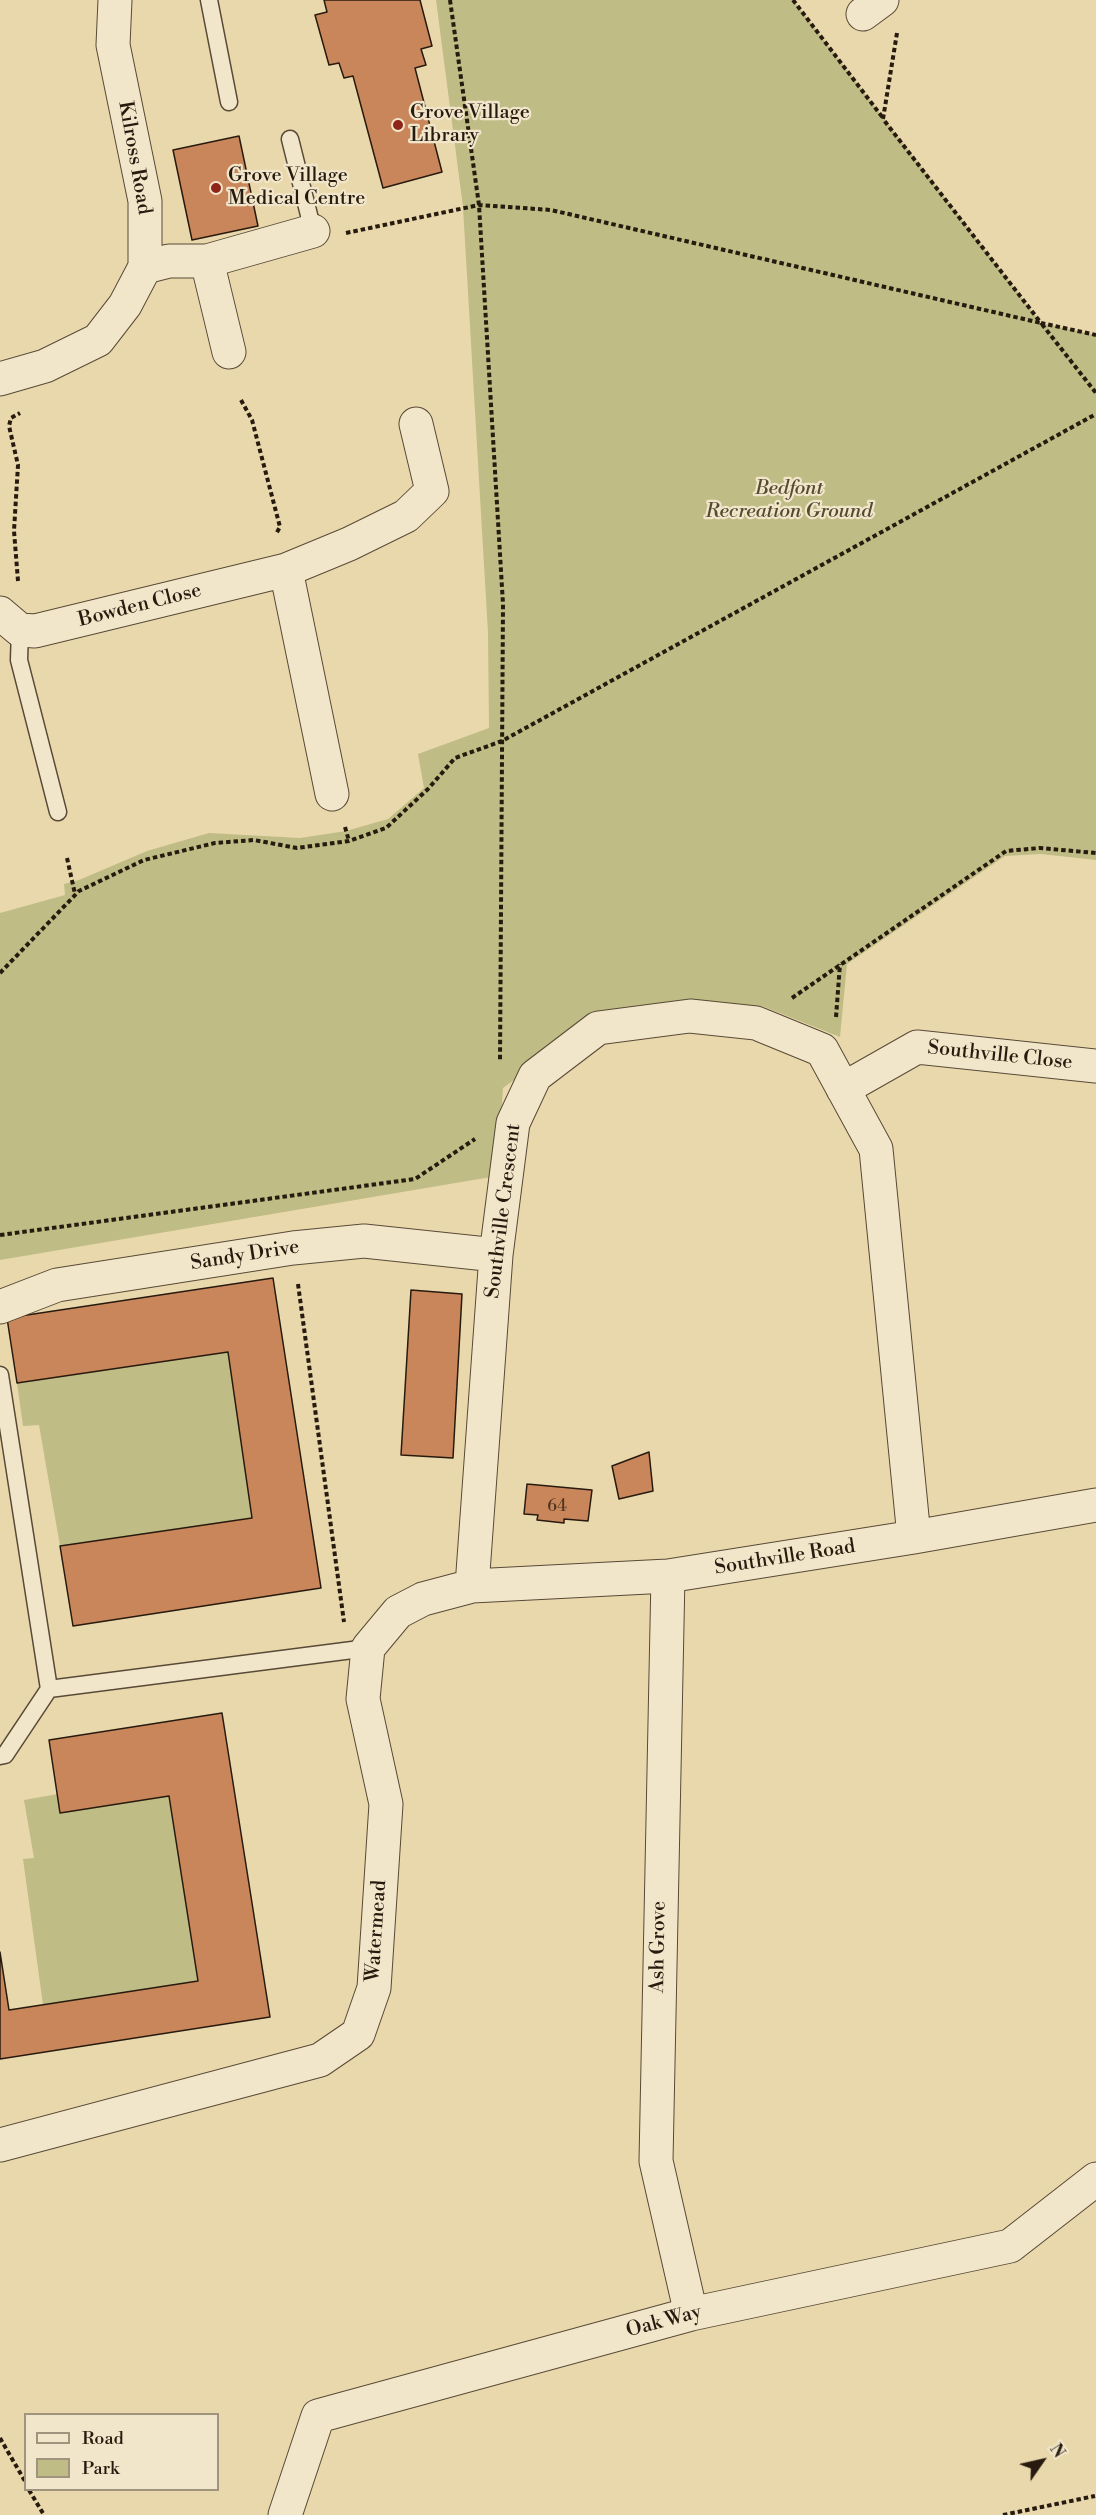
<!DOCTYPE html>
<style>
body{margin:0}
#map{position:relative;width:1096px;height:2515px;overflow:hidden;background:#ead8ad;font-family:"Libre Bodoni",serif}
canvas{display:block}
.legend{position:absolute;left:24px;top:2413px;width:195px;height:78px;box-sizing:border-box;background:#f1e6ca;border:2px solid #a0947f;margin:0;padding:8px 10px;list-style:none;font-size:18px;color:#271a0e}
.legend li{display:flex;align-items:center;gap:12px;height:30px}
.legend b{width:30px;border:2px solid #a0947f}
.north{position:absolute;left:1012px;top:2431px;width:60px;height:60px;-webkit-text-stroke:4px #f1e6ca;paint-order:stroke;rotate:56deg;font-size:16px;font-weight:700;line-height:24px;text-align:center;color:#271a0e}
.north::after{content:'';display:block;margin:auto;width:21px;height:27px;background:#271a0e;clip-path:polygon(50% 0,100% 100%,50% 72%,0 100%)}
</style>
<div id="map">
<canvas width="1096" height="2515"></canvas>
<ul class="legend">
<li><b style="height:8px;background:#f1e6ca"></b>Road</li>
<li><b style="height:16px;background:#bfbc85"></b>Park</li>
</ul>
<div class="north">N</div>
</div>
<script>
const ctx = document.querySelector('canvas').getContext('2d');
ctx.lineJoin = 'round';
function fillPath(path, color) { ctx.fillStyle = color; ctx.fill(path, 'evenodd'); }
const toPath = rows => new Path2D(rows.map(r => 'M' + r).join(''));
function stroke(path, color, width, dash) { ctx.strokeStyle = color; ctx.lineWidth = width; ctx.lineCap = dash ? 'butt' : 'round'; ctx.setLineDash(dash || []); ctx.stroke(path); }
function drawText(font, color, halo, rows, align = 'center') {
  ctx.font = font + ' "Libre Bodoni",serif'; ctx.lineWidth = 4.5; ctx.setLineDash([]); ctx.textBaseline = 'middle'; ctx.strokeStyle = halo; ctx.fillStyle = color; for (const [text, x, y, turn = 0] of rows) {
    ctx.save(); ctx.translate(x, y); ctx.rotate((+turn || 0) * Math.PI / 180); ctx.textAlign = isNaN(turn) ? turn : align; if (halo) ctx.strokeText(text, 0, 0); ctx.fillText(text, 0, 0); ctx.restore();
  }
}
fillPath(toPath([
 [436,0,793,0,1041,323,1096,335,1096,860,1041,854,1005,856,847,964,840,1037,762,1006,607,1012,503,1088,497,1176,0,1260,0,913,65,895,64,884,79,880,147,851,209,833,300,838,346,831,388,819,424,788,418,754,489,728,488,633,463,207],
 [228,1352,252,1518,60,1546,39,1425,23,1426,17,1383],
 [58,1794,61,1813,169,1796,198,1981,43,2005,23,1859,34,1858,24,1800]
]), '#bfbc85');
const building = toPath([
 [324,0,420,0,432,46,421,49,426,65,415,68,442,172,383,188,353,76,344,78,339,63,329,65,315,15,327,12,324,0],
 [239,136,258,226,192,240,173,150,239,136],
 [273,1278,321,1588,73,1626,60,1546,252,1518,228,1352,17,1383,7,1318,273,1278],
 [411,1290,462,1294,453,1458,401,1455,411,1290],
 [649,1452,653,1491,619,1499,612,1466,649,1452],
 [527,1484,592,1490,588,1521,564,1519,564,1523,537,1520,538,1515,524,1514,527,1484],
 [222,1713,270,2017,0,2059,0,1952,9,2010,198,1981,169,1796,60,1813,49,1740,222,1713]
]);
fillPath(building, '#c9865b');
stroke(building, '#271a0e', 1.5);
const lane = toPath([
 [209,0,229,102],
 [290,139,313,231],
 [20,630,19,660,58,812],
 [0,1375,49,1689],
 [0,1756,5,1755,49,1689,368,1648]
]);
const street = toPath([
 [863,14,882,0],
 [207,261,229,352],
 [145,267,169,261,207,261,313,231],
 [0,379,45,366,98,340,125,305,145,267,145,201,113,45,115,0],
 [286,570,332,794],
 [0,613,20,630,35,631,286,570,349,544,406,516,432,491,416,424],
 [843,1089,917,1047,1096,1066],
 [0,1307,57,1285,293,1248,364,1241,496,1255],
 [668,1576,656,2161,691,2314],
 [472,1586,496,1255,513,1123,535,1076,598,1028,690,1016,756,1023,822,1050,876,1149,914,1537],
 [0,2145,320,2060,358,2034,374,1988,386,1804,363,1699,368,1648,398,1612,423,1599,472,1586,668,1576,914,1537,1096,1505],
 [285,2515,318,2416,691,2314,1010,2246,1096,2179]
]);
stroke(lane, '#584a36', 19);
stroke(street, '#584a36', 35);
stroke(toPath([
 [450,0,479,205,503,604,500,1061],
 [793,0,883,118],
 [897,33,883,119,1041,323,1096,335],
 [346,233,479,205,551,210,1041,323,1096,393],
 [241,400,252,420,280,527,276,534],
 [18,581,14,531,18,465,9,426,11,418,20,413],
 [345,827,349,841],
 [67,858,75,894],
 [0,973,79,891,144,860,215,843,254,840,297,848,349,841,386,828,428,789,455,758,502,741,1096,414],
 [792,998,1006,851,1040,848,1096,853],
 [836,1017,840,964],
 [0,1235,415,1179,475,1139],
 [298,1284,344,1622],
 [0,2438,26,2483],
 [29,2490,44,2515],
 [1003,2515,1095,2496]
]), '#271a0e', 4, [4.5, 3]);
stroke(lane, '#f1e6ca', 16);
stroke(street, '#f1e6ca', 33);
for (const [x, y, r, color] of [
 [398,125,6,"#8f2418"],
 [216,188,6,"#8f2418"]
]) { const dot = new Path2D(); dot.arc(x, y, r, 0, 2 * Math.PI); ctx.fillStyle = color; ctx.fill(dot); stroke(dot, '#f1e6ca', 2); }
drawText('16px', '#503521', null, [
 ["64",557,1507]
]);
drawText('20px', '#271a0e', '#f1e6ca', [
 ["Grove Village",410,113],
 ["Library",410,136],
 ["Grove Village",228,176],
 ["Medical Centre",228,199]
], 'left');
drawText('20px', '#271a0e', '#f1e6ca', [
 ["Kilross Road",134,158,80],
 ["Bowden Close",140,606,-14],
 ["Southville Close",1000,1056,6],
 ["Southville Crescent",504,1211,-83],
 ["Sandy Drive",245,1256,-9],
 ["Southville Road",785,1558,-9],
 ["Watermead",377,1931,-86],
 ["Ash Grove",659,1947,-89],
 ["Oak Way",664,2322,-15]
]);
drawText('italic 20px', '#554b32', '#f1e6ca', [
 ["Bedfont",789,489],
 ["Recreation Ground",789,512]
]);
</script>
